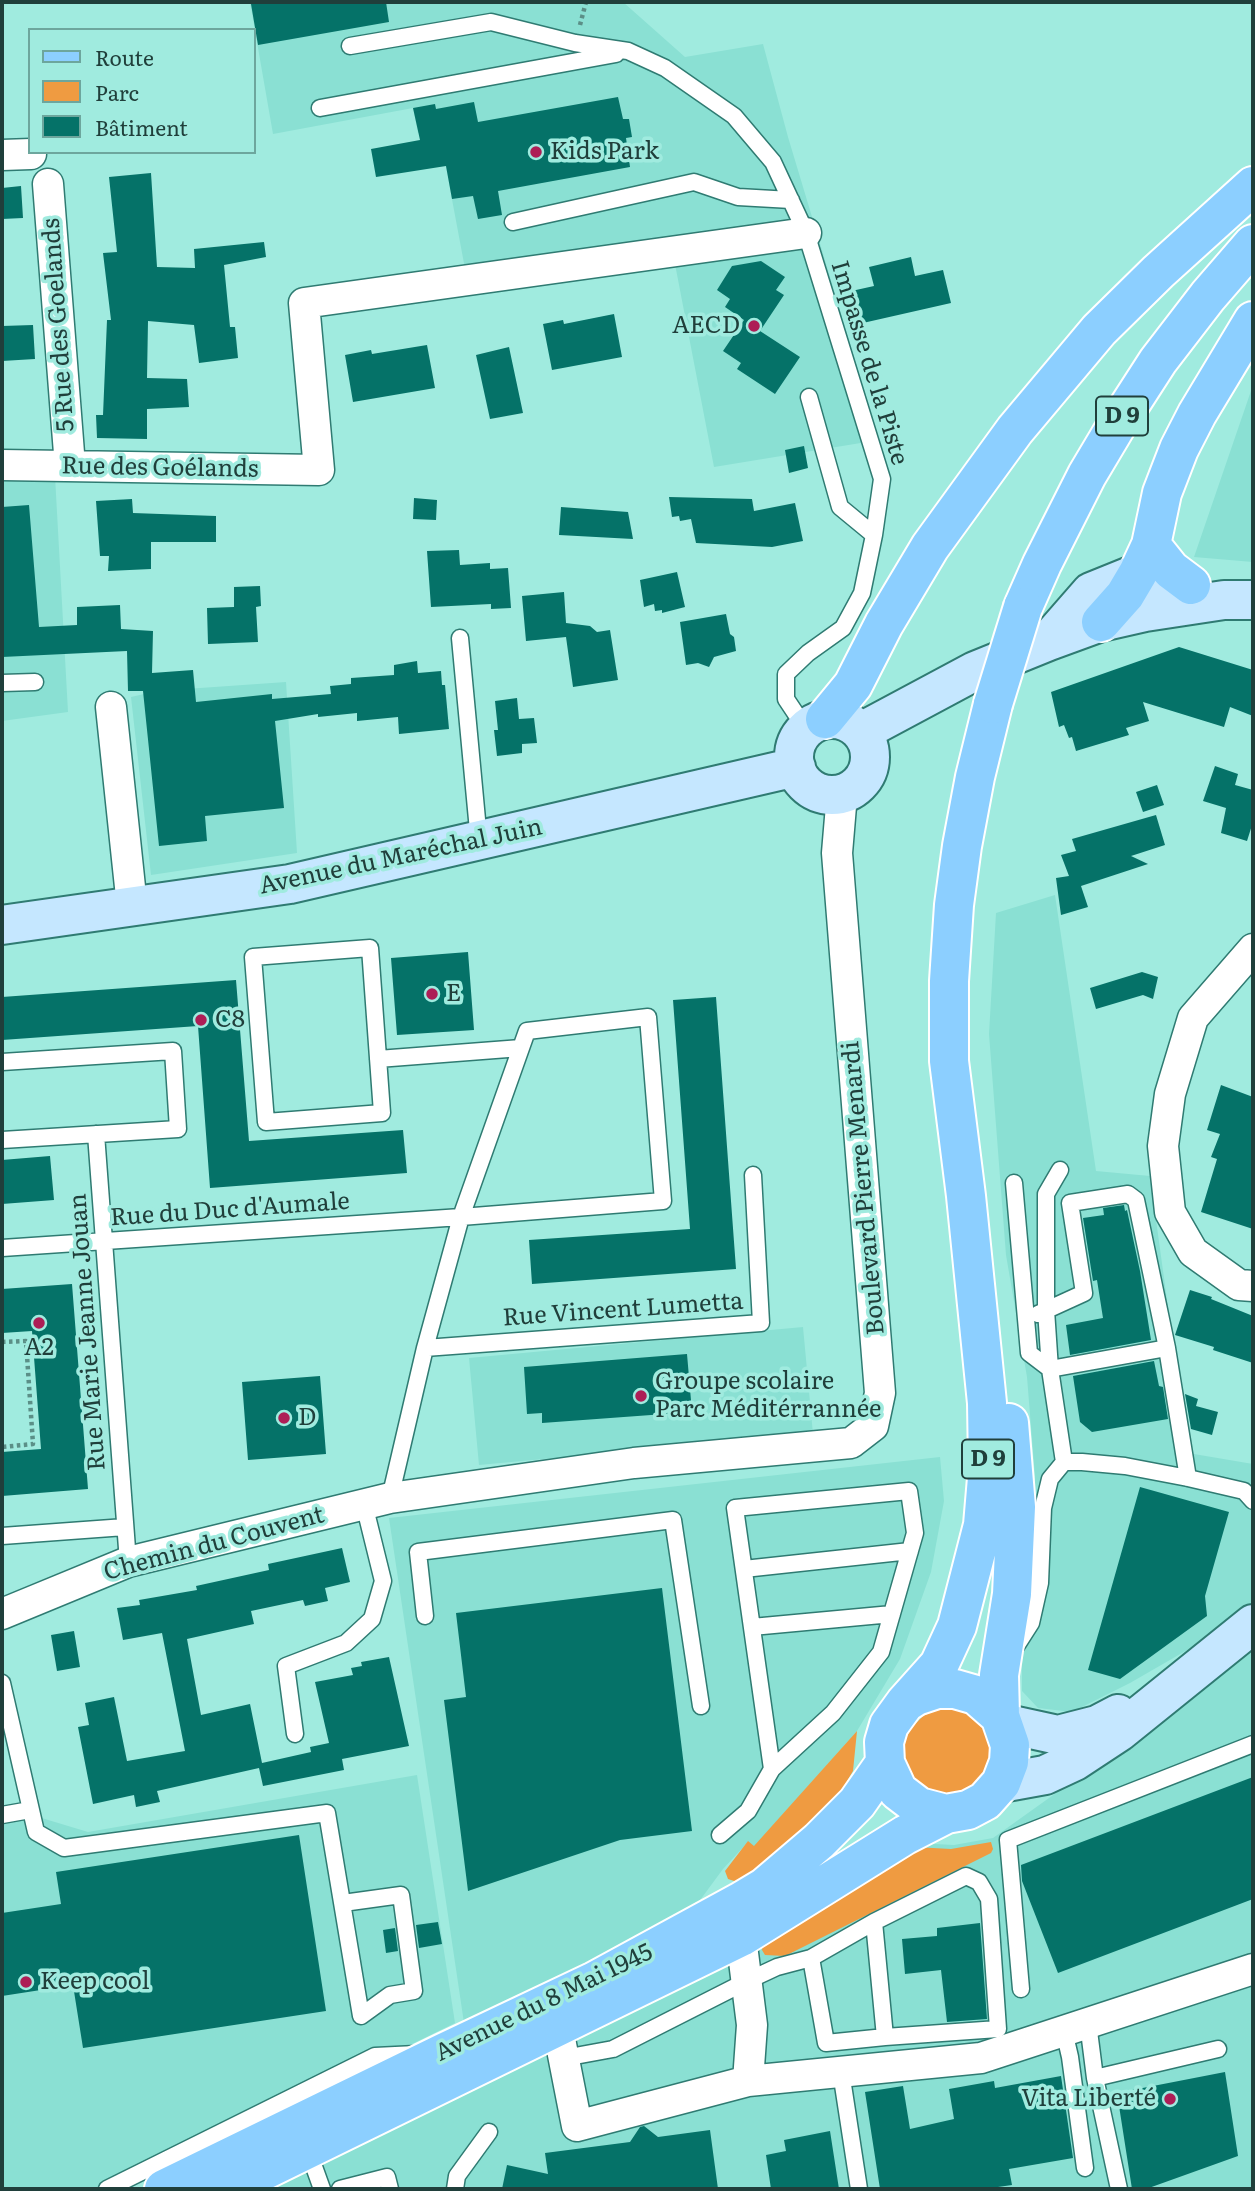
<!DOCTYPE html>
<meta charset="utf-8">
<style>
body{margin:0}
#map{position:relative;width:1255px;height:2191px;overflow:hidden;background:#a0ebdf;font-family:Literata,serif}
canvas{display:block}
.frame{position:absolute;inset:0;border:4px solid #203f3b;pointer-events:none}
.legend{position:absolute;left:28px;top:28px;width:228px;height:126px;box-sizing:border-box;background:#a0ebdf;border:2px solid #6da69d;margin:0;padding:9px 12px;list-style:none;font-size:21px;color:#203f3b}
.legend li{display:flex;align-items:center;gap:14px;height:35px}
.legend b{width:35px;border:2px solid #6da69d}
</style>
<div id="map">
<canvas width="1255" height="2191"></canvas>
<div class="frame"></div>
<ul class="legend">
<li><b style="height:9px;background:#8ccfff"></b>Route</li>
<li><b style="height:19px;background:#ef9b41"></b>Parc</li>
<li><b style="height:19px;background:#057268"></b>Bâtiment</li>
</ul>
</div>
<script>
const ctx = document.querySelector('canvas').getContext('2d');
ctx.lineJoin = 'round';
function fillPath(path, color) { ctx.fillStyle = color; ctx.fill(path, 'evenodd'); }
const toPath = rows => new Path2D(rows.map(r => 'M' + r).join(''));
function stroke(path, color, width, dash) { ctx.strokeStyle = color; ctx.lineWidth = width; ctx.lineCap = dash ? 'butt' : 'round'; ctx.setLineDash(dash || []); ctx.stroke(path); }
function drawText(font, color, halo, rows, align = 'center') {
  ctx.font = font + ' Literata,serif'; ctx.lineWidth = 7; ctx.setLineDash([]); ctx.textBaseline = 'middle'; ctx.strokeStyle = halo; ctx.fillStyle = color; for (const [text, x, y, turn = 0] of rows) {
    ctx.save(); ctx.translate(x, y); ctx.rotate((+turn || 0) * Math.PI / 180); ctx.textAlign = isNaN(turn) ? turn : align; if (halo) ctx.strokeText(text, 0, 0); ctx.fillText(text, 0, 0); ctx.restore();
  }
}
fillPath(toPath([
 [250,2,623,2,685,57,763,44,788,137,879,440,714,467,670,238,466,274,439,130,418,133,413,108,273,134],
 [1253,385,1253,562,1194,557],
 [2,476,55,476,68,712,2,721],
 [286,682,297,853,151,875,131,697,157,691],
 [1055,895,1096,1171,1150,1176,1188,1453,1253,1464,1253,1612,1130,1683,1072,1712,1038,1708,1022,1691,1022,1665,1035,1477,1027,1377,1006,1255,989,1034,996,913],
 [803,1327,813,1434,479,1465,469,1358],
 [940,1457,944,1501,931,1572,900,1659,857,1731,754,1847,748,1842,723,1869,692,1911,534,1993,464,2023,389,1518],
 [1253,1624,1253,2189,256,2189,916,1843,954,1845,993,1838,1056,1793],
 [417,1775,455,2023,115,2189,2,2189,2,1806,88,1832]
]), '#8ae0d3');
fillPath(toPath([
 [950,1708,964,1710,986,1726,995,1753,978,1790,937,1798,913,1782,906,1769,903,1754,905,1740,912,1727,923,1716,936,1710],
 [857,1731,853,1771,836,1800,755,1878,737,1882,728,1879,725,1871,748,1841,754,1846],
 [991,1842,993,1849,991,1853,785,1956,765,1955,762,1950,763,1943,914,1847,951,1849]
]), '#ef9b41');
fillPath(toPath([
 [263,2,386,2,389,22,258,45,251,4],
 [618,97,623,119,629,119,632,137,626,138,630,167,498,191,502,215,478,219,473,196,452,199,446,166,376,177,371,149,420,140,413,108,435,104,436,109,474,102,478,122],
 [151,173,157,267,195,268,194,249,264,242,266,257,224,265,230,327,235,327,238,358,199,363,194,325,148,321,147,378,187,379,189,407,147,409,147,439,97,438,96,415,103,415,107,320,111,320,103,253,117,252,109,177],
 [21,186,23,218,2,219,2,188],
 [911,257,915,276,943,270,951,303,854,325,847,292,874,286,869,267],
 [761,261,785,277,776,290,784,295,760,331,800,357,775,394,737,369,741,363,723,351,744,320,725,307,730,299,717,290,732,266],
 [614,314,622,357,552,370,543,324,563,320,564,324],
 [33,325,35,359,2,361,2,326],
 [427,345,435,388,353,402,345,355,371,350,372,354],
 [509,347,523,413,490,419,476,355],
 [804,446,808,468,789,473,785,450],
 [669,497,752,499,754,511,795,503,803,541,772,547,696,543,691,519,680,521,679,516,672,517],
 [414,498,437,500,436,520,413,519],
 [132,499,133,513,216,516,216,542,151,542,151,569,108,571,109,556,100,556,96,501],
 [29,505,39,627,77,625,77,607,120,605,121,629,153,631,152,673,193,670,196,702,272,694,272,699,331,694,330,686,351,684,351,678,394,675,394,665,417,661,418,673,441,671,442,685,445,685,449,729,399,734,398,717,357,721,357,713,318,717,318,714,275,721,284,808,205,816,207,841,159,846,143,691,128,691,127,651,2,657,2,507],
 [561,507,628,512,633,539,559,535],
 [459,550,460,565,490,563,490,569,508,568,511,608,491,609,491,604,431,607,427,551],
 [677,572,685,607,662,613,662,610,655,611,654,604,644,607,640,580],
 [260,586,261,606,256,607,258,642,208,644,207,608,234,607,234,587],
 [564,592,566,623,590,626,597,632,610,630,618,680,573,687,566,637,526,641,522,596],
 [726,614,730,634,734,637,736,651,714,657,709,667,698,663,686,665,680,622],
 [1179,647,1253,670,1253,716,1230,707,1224,727,1143,702,1149,721,1126,728,1129,735,1076,751,1072,737,1069,738,1064,725,1059,727,1051,692],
 [517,698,519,719,534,718,537,743,522,744,522,753,497,756,494,730,498,730,495,701],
 [1215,766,1238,774,1235,785,1253,790,1253,822,1247,841,1221,833,1226,808,1203,801],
 [1157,785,1164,805,1143,812,1136,792],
 [1156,815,1165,845,1131,856,1148,864,1081,886,1088,907,1061,915,1056,878,1069,876,1061,855,1076,851,1072,839],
 [468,952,474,1030,397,1035,391,958],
 [1142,972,1158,977,1153,999,1143,995,1096,1009,1090,988],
 [236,980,249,1141,403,1130,407,1173,210,1188,198,1026,2,1040,2,997],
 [716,997,736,1269,532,1284,529,1240,690,1229,673,1000],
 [1221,1085,1253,1097,1253,1229,1201,1212,1217,1159,1211,1157,1220,1134,1207,1130],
 [50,1156,54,1200,2,1204,2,1160],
 [1124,1205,1125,1211,1127,1210,1140,1271,1151,1340,1070,1355,1066,1325,1103,1318,1097,1280,1093,1281,1083,1218,1104,1215,1103,1208],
 [72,1284,88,1489,2,1496,2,1452,41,1449,32,1331,2,1333,2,1289],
 [1190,1290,1212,1297,1211,1299,1253,1316,1253,1363,1213,1350,1214,1347,1175,1335],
 [687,1354,692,1412,542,1423,542,1413,527,1414,524,1367],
 [1154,1361,1159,1386,1163,1387,1168,1419,1092,1432,1080,1422,1073,1376],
 [320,1376,326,1454,248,1460,242,1382],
 [1185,1394,1198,1399,1196,1406,1218,1412,1212,1435,1191,1429],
 [1140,1487,1229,1512,1205,1596,1207,1616,1120,1679,1088,1670],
 [342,1548,350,1582,325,1588,328,1601,305,1606,303,1600,251,1611,254,1624,187,1639,201,1715,250,1704,262,1763,311,1752,310,1747,329,1743,315,1682,353,1675,351,1668,362,1666,361,1662,389,1657,409,1746,342,1759,344,1770,263,1786,259,1768,157,1791,160,1802,136,1807,134,1795,93,1804,78,1727,89,1725,85,1703,114,1697,127,1761,185,1751,162,1633,123,1640,117,1608,140,1605,139,1600,197,1590,196,1586,269,1570,268,1564],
 [662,1588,692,1831,620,1840,468,1891,444,1700,466,1697,456,1613],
 [74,1631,80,1667,57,1671,51,1635],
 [1253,1777,1253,1899,1058,1973,1022,1881,1021,1865],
 [299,1835,326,2011,83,2048,73,1985,2,1996,2,1913,61,1904,56,1872],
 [438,1922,442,1944,419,1948,416,1925],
 [980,1923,987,2019,947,2022,941,1970,905,1974,902,1939,937,1936,937,1928],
 [395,1928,398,1951,386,1953,383,1930],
 [1225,2072,1238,2156,1146,2189,1132,2189,1117,2093],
 [1061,2076,1073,2158,1009,2169,1012,2185,984,2189,880,2189,865,2092,903,2086,910,2129,954,2119,949,2089,994,2081,995,2088],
 [644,2126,658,2137,710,2130,718,2189,502,2189,507,2165,548,2174,545,2153,630,2142,640,2127],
 [830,2131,839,2189,771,2189,766,2155,786,2151,784,2140]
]), '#057268');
const service = toPath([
 [350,46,491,22,575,43,628,51,665,68,734,116,773,162,806,233,882,479,874,535,862,593,843,628,808,653,786,674,786,699,806,729],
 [320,108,616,54],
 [513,222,694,182,738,197,791,200],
 [809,397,840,507,874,535],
 [460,638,479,841],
 [2,683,35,682],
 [370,948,382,1113,266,1122,253,957,370,948],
 [378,1059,521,1048],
 [2,1062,173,1051,178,1129,2,1140],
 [96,1134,128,1562],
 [1014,1183,1029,1353,1050,1369,1046,1310,1046,1194,1060,1170],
 [2,1248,461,1217,663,1201,648,1017,527,1031,461,1217,425,1348,390,1498],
 [1038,1314,1084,1293,1070,1203,1128,1194,1136,1200,1167,1348],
 [425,1348,761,1323,753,1175],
 [1064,1462,1050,1369,1167,1348,1188,1478],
 [2,1536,125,1527],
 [744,1569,910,1551],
 [425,1616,418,1552,673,1520,701,1706],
 [752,1627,892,1614],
 [1015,1648,1031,1623,1040,1583,1043,1508,1050,1479,1064,1462,1082,1462,1125,1466,1188,1478,1244,1491,1253,1501],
 [2,1683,36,1832,64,1848,327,1813,361,2016,390,1995,414,1991,401,1895,343,1903],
 [295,1734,286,1666,346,1643,372,1619,383,1581,364,1504],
 [2,1815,30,1810],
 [720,1835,748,1811,772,1769,735,1508,909,1491,915,1533,881,1652,833,1713,772,1769],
 [811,1958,826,2043,885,2037],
 [1021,1989,1008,1840,1253,1744],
 [1088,2023,1095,2078,1218,2049],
 [1064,2031,1070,2057,1085,2168],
 [564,2058,613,2049,747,1981,777,1967,811,1958,874,1922,966,1876,979,1882,989,1899,998,2029,885,2037,874,1922],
 [841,2072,859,2189],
 [1095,2078,1119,2189],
 [308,2150,322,2189],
 [107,2189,375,2056,416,2054],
 [340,2189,387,2177,390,2189],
 [455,2189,457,2176,489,2132]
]);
const minor = toPath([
 [2,155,31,154],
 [48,184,70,466],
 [2,465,319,470,304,303,806,233],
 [111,707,132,906],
 [1253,949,1193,1018,1170,1094,1163,1146,1170,1212,1193,1252,1239,1285,1253,1286],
 [2,1614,128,1562,390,1498,634,1463,851,1443,873,1426,880,1393,837,853,842,794],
 [741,1937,752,2025,748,2081],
 [558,2029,577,2126,748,2081,981,2058,1253,1969]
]);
const secondary = toPath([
 [1050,639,1091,592,1138,573,1157,577],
 '794 757a38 38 0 1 1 76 0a38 38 0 1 1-76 0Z',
 [861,732,975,671,1049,641,1101,622,1145,612,1224,600,1253,600],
 [2,925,290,884,796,767],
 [1003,1723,1058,1735,1097,1725,1118,1714],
 [1001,1783,1045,1775,1075,1761,1119,1732,1253,1624]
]);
const primary = toPath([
 [1151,545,1171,570,1191,585],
 [1023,607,1042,564,1087,475,1118,423,1158,361,1208,296,1253,244],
 [1101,622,1125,595,1138,573,1151,545,1162,493,1179,449,1197,414,1253,321],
 [825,719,853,685,884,624,930,547,1015,430,1099,330,1158,272,1253,186],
 [905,1703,916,1696,937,1689,955,1689,976,1695,1000,1716,1010,1745,1009,1762,1001,1783,985,1801,968,1810,946,1814,919,1807,898,1791,885,1763,884,1742,889,1725,905,1703,939,1665,957,1626,983,1525,988,1466,987,1403,966,1196,949,1061,949,981,954,905,962,846,975,777,993,704],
 [1000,1716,999,1675,1012,1594,1016,1507,1009,1423],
 [164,2189,443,2053,595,1981,740,1902,765,1887,819,1841,857,1803,885,1763],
 [226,2189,741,1937,905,1835,946,1814]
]);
stroke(service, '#2f7b72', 19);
stroke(minor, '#2f7b72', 33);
stroke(secondary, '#2f7b72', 42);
stroke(primary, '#fff', 42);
stroke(toPath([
 [580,25,586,2],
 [2,1342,26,1341,33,1444,2,1447]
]), '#5b8f87', 4.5, [3.5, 3.5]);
stroke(service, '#fff', 16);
stroke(minor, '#fff', 30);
stroke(secondary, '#c5e7ff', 38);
stroke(primary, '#8ccfff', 38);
const primaryBridge = toPath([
 [993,704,1023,607]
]);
stroke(primaryBridge, '#fff', 42, []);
stroke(primaryBridge, '#8ccfff', 38);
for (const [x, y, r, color] of [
 [536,152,7,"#ad1e56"],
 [754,326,7,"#ad1e56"],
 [432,994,7,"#ad1e56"],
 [201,1020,7,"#ad1e56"],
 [39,1323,7,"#ad1e56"],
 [641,1396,7,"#ad1e56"],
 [284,1418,7,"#ad1e56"],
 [26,1982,7,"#ad1e56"],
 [1170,2099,7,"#ad1e56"]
]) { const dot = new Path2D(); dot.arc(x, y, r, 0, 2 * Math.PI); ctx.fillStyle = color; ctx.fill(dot); stroke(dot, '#a0ebdf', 2.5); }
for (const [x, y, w] of [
 [1122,416,52],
 [988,1459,52]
]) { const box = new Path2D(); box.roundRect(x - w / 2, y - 19.5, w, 39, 5); ctx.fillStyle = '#a0ebdf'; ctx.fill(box); stroke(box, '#203f3b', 2); }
drawText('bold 23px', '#203f3b', null, [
 ["D 9",1122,416],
 ["D 9",988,1459]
]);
drawText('24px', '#203f3b', '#a0ebdf', [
 ["Kids Park",550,152],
 ["AECD",740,326,"right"],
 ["E",446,994],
 ["C8",215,1020],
 ["A2",39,1348,"center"],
 ["Groupe scolaire",655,1382],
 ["Parc Méditérrannée",655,1410],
 ["D",298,1418],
 ["Keep cool",40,1982],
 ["Vita Liberté",1156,2099,"right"]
], 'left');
drawText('24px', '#203f3b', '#a0ebdf', [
 ["5 Rue des Goelands",59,325,-94],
 ["Impasse de la Piste",869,363,73],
 ["Rue des Goélands",160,468,1],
 ["Avenue du Maréchal Juin",401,857,-12],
 ["Boulevard Pierre Menardi",864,1188,-95],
 ["Rue du Duc d'Aumale",230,1210,-4],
 ["Rue Vincent Lumetta",623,1310,-4],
 ["Rue Marie Jeanne Jouan",88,1332,-94],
 ["Chemin du Couvent",214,1544,-15],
 ["Avenue du 8 Mai 1945",544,2003,-26]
]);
</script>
